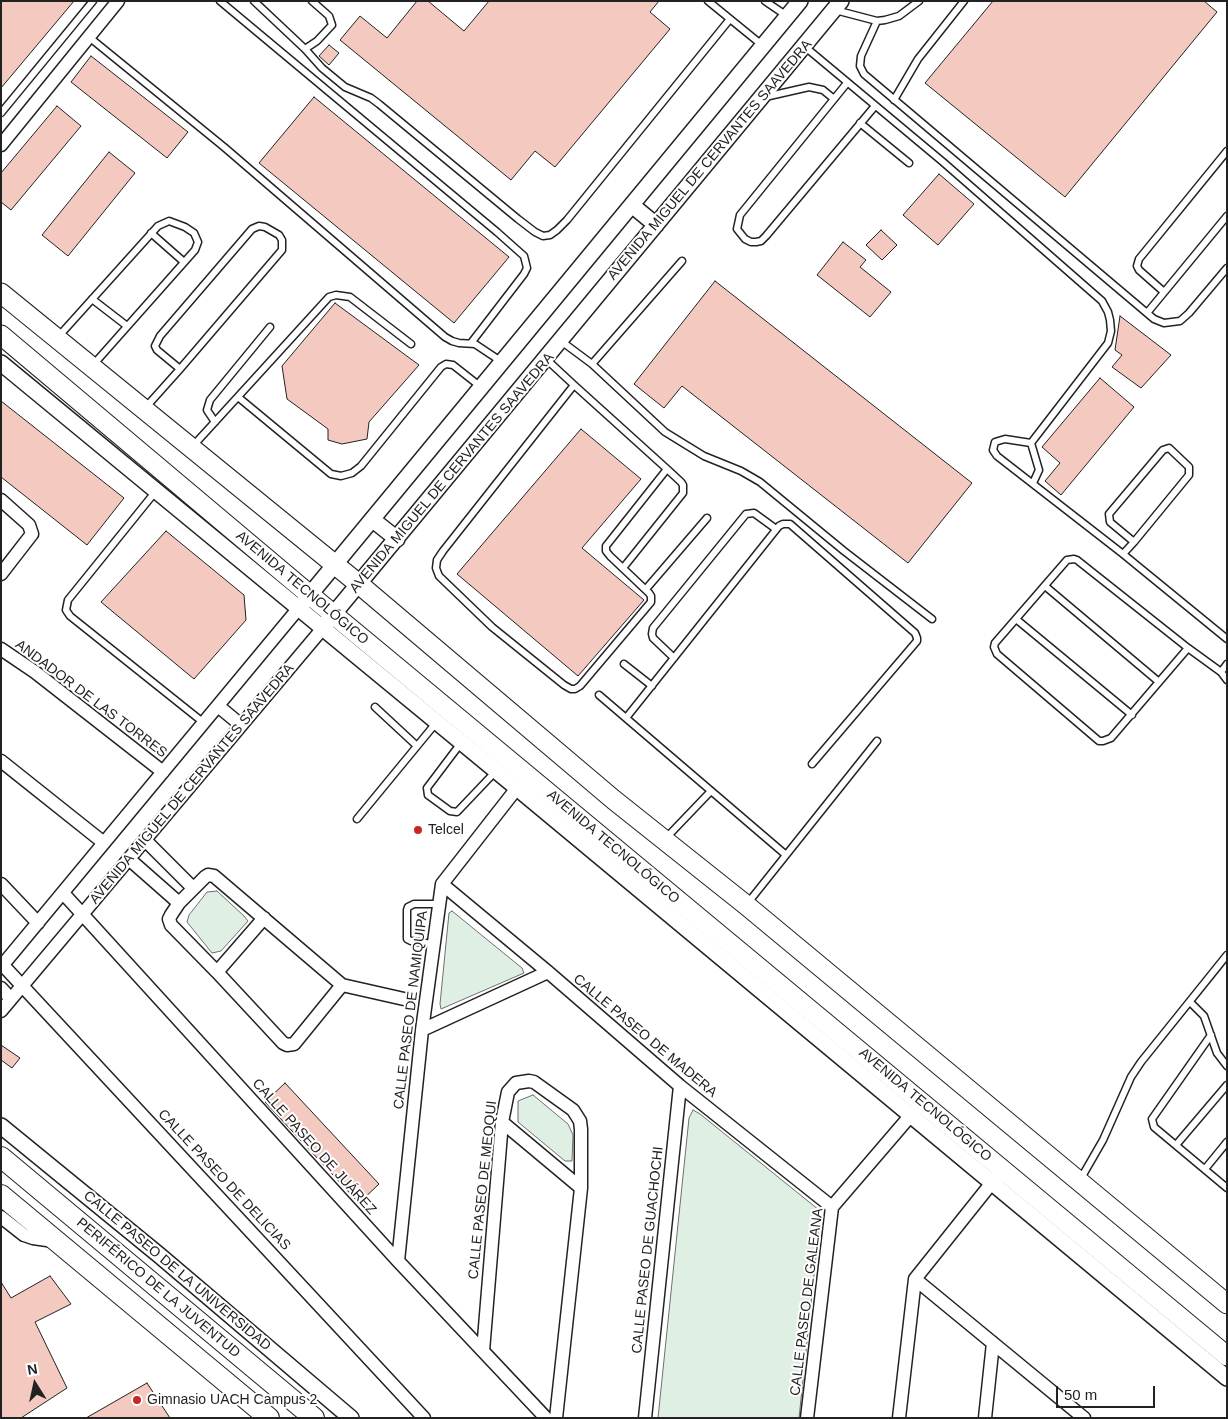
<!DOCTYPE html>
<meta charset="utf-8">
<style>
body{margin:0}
#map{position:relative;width:1228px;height:1419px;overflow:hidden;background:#fff;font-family:Arial,sans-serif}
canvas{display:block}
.frame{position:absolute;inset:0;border:2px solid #222;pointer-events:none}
.north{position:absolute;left:10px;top:1359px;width:50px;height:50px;-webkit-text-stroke:4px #fff;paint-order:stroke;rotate:350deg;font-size:14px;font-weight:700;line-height:20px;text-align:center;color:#222}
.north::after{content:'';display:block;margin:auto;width:18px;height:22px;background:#222;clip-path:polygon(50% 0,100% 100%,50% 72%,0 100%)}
.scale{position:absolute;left:1056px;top:1386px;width:99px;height:22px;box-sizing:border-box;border:2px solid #222;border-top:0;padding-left:6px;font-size:15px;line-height:18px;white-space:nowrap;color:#222;-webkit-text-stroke:4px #fff;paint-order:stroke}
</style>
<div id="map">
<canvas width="1228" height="1419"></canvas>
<div class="frame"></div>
<div class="north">N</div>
<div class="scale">50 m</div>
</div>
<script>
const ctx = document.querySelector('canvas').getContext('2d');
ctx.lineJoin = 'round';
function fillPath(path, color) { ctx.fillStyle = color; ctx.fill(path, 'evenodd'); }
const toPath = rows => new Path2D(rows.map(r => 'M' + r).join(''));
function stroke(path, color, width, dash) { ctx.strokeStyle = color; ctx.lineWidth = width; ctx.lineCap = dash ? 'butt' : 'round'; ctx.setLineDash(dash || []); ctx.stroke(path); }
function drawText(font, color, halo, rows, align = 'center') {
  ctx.font = font + ' Arial,sans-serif'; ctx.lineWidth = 4; ctx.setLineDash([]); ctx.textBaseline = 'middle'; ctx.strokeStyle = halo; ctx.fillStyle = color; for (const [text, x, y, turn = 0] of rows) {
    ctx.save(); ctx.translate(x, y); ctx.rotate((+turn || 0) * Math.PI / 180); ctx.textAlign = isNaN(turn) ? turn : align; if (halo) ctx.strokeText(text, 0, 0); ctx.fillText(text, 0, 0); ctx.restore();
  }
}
const green = toPath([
 [217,891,244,916,248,921,221,951,212,953,187,922,189,915,207,892,217,891],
 [452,911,522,968,524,973,441,1009,440,1004,449,913,452,911],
 [533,1095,568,1124,573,1135,572,1161,565,1161,518,1122,518,1101,533,1095],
 [693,1110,700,1114,819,1210,820,1218,799,1418,658,1418,689,1118,693,1110]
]);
fillPath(green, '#e0efe3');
stroke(green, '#6f6f6f', 1);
const building = toPath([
 [1,1,74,1,1,88,1,1],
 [417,1,428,1,464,31,489,1,659,1,650,12,670,29,555,167,535,151,511,180,340,40,360,16,387,38,417,1],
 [993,1,1204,1,1217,12,1065,197,925,83,993,1],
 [329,45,339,53,329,65,319,56,329,45],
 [91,56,188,132,167,158,71,82,91,56],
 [314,97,509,257,454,323,259,163,314,97],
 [57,106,81,126,11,210,1,202,1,173,57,106],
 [109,152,135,173,68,256,42,235,109,152],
 [939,174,974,204,938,245,903,215,939,174],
 [881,230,897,245,882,260,866,245,881,230],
 [843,242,866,260,860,267,891,292,870,317,817,275,843,242],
 [715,281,972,483,908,563,682,386,664,408,634,384,715,281],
 [335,303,419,365,369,422,367,439,342,444,328,440,328,429,287,399,282,366,335,303],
 [1120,316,1171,355,1141,388,1112,367,1122,355,1115,350,1120,316],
 [1100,378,1134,407,1061,495,1045,481,1060,463,1042,447,1100,378],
 [1,401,124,498,87,545,1,477,1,401],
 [581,429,641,479,582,548,644,600,578,676,457,574,581,429],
 [166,531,244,595,246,620,194,679,101,602,166,531],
 [1,1045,20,1058,12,1068,1,1060,1,1045],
 [285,1083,379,1184,359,1203,265,1102,285,1083],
 [50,1276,71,1304,35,1322,67,1388,21,1418,1,1418,1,1282,11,1298,50,1276],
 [147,1383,170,1418,86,1418,147,1383]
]);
fillPath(building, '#f3c9c0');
stroke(building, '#222', 1);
const service = toPath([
 [220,1,497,232,524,256,527,268,524,274,471,343],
 [254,1,305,49,322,68,345,87,371,98,379,104,518,219,535,232,543,236,550,235,557,230,567,220,730,19],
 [708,1,762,45],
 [765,1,787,16],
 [835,10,877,21,885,20,899,16,919,1],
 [877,21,861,56,860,66,864,74,1154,319,1164,323,1180,321,1189,313,1227,268],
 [89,37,224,147,445,337,452,341,459,343,475,344,502,362],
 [804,46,943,162,1102,301,1108,312,1110,320,1111,331,1108,343,1031,443],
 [305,49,317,41,332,25,329,16,312,1],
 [847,83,740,215,737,229,745,239,751,242,756,242,761,241,766,236,875,106],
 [765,97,809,87,823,90,834,99],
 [894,100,918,59,964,1],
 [1,113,93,1],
 [860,123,909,163],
 [151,233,184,262],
 [1164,292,1139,270,1137,266,1139,259,1227,151],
 [92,299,127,326],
 [1147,313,1227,216],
 [58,337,158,226,169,221,185,227,194,233,198,242,195,250,93,365],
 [561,341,592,364,682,261],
 [546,359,574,385,667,469,606,546,606,551,610,556,649,593,651,596,651,602,580,686,575,689,571,689,564,685,492,627,439,576,436,568,437,560,443,551,574,385],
 [592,364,665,432,704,456,741,471,760,482,844,551,932,619],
 [238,397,331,474,341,476,352,473,361,466,441,367,446,364,453,365,481,387],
 [146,407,180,369,282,250,282,240,279,235,265,227,259,226,252,229,160,336,155,346,157,350,180,369],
 [215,422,207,410,210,400,270,327],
 [1031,443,1005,439,995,442,993,450,997,456,1123,554,1227,639],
 [1031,443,1039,470,1033,483],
 [192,447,329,297,336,295,350,297,411,344],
 [156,491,68,600,66,610,70,616,204,723],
 [1123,554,1134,542,1189,475,1189,467,1169,448,1163,450,1109,514,1110,522,1134,542],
 [623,568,683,493,683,485,681,482,667,469],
 [1045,586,1159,682],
 [646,589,707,518],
 [1016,619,1132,715],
 [1188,648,1111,738,1103,741,1099,741,997,654,994,647,995,643,1067,560,1074,559,1077,560,1188,648,1221,672],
 [674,658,653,638,652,634,653,628,746,514,754,513,776,529],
 [624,664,652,686],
 [1227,664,1221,672,1227,680],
 [599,695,786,855],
 [375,707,417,746],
 [626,718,779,526,783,524,790,524,915,633,917,638,917,641,812,764],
 [461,743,427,788,428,795,450,811,457,812,496,771],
 [357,819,436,723],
 [666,838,711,791],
 [747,904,877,741],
 [433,944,411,941,407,939,407,910,408,907,414,904,439,904],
 [1190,1002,1204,1016,1217,1053,1227,1066],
 [1211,1035,1152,1119,1154,1127,1227,1188],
 [1176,1145,1227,1085],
 [1205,1169,1227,1142],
 [1080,1180,1103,1140,1131,1077,1141,1062,1227,955]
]);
const minor = toPath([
 [1,145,118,1],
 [1,500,29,525,32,534,1,574],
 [1,649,35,672,163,772],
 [218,706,241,725],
 [1,761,104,843],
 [145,840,193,888],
 [129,859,179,903],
 [1,884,38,923],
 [442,884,548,972,680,1086,832,1207],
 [63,893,398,1261,546,1418],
 [1,963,424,1418],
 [1,967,298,609],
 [217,972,264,918],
 [342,985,294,1044,287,1045,283,1043,217,972,171,925,169,919,171,915,179,903,205,877,208,875,214,876,342,985,404,999],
 [1,988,11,999],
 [1,1011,323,628],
 [422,1030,548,972],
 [502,1122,581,1188],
 [1,1217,24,1235,33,1238,54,1241],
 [398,1261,422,1030,442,884,517,788],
 [915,1279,1084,1418],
 [483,1351,502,1122,508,1092,516,1083,529,1081,534,1082,573,1110,580,1121,581,1129,581,1188,556,1418],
 [645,1418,680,1086],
 [807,1418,832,1207,917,1108],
 [899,1418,915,1279,998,1175],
 [985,1418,993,1343]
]);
const tertiary = toPath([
 [633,206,656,225],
 [1,363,517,788,1227,1378],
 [373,520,397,539],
 [303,603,800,1],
 [327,622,841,1],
 [1,1126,159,1255,351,1418]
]);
const primary = toPath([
 [1,293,360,585,614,800,746,905,1227,1304],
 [1,335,310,595,1227,1356]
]);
const trunk = toPath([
 [1,1157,314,1418],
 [1,1195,269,1418]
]);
stroke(service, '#222', 9);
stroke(minor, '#222', 15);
stroke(tertiary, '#222', 18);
stroke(primary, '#222', 21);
stroke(trunk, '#222', 22);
stroke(service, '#fff', 6);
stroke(minor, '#fff', 12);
stroke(tertiary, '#fff', 15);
stroke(primary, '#fff', 19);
stroke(trunk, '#fff', 20);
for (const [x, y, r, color] of [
 [418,830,5,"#c62828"],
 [137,1400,5,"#c62828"]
]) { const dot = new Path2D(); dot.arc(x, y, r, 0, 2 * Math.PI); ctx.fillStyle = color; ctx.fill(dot); stroke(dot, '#fff', 2); }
drawText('14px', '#222', '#fff', [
 ["AVENIDA MIGUEL DE CERVANTES SAAVEDRA",710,160,-50],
 ["AVENIDA MIGUEL DE CERVANTES SAAVEDRA",452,473,-50],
 ["AVENIDA TECNOLÓGICO",302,588,40],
 ["ANDADOR DE LAS TORRES",91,699,37],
 ["AVENIDA MIGUEL DE CERVANTES SAAVEDRA",192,784,-50],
 ["AVENIDA TECNOLÓGICO",613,847,40],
 ["CALLE PASEO DE NAMIQUIPA",411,1010,-83],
 ["CALLE PASEO DE MADERA",645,1036,40],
 ["AVENIDA TECNOLÓGICO",925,1105,40],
 ["CALLE PASEO DE JUÁREZ",314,1147,48],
 ["CALLE PASEO DE DELICIAS",224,1180,47],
 ["CALLE PASEO DE MEOQUI",483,1190,-84],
 ["CALLE PASEO DE GUACHOCHI",648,1250,-84],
 ["CALLE PASEO DE LA UNIVERSIDAD",177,1271,40],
 ["PERIFÉRICO DE LA JUVENTUD",158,1288,40],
 ["CALLE PASEO DE GALEANA",807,1302,-83]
]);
drawText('14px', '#222', '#fff', [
 ["Telcel",428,830],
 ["Gimnasio UACH Campus 2",147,1400]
], 'left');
</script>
